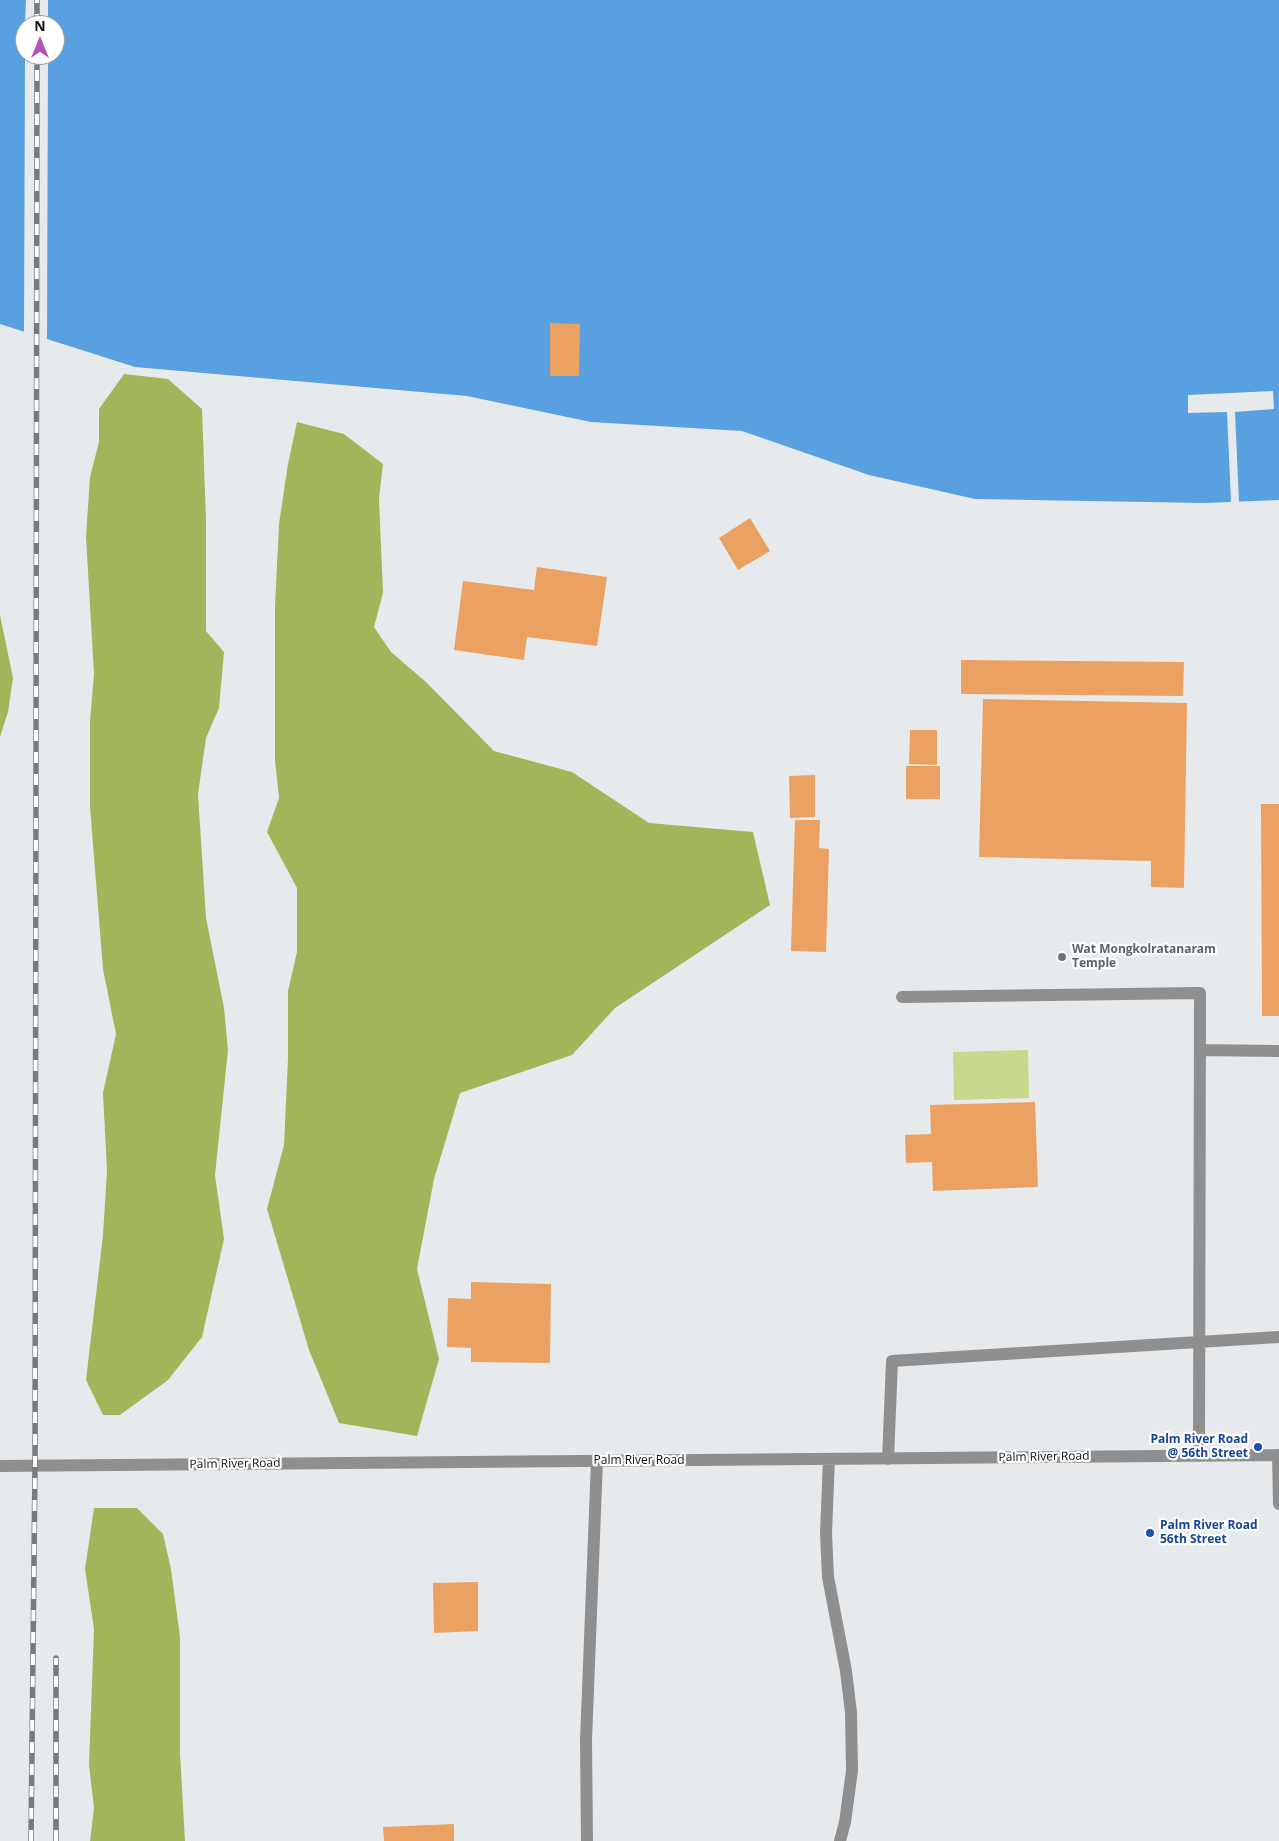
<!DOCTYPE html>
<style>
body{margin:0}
#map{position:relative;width:1279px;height:1841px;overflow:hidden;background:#e7eaec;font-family:"Open Sans",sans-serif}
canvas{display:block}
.north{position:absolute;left:15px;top:15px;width:50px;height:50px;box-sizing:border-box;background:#fff;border:1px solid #9f9f9f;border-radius:50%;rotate:0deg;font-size:14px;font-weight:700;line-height:20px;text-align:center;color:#0f0f10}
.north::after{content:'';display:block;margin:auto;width:18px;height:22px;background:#b452b9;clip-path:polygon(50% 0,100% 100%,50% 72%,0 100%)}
</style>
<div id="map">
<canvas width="1279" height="1841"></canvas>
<div class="north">N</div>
</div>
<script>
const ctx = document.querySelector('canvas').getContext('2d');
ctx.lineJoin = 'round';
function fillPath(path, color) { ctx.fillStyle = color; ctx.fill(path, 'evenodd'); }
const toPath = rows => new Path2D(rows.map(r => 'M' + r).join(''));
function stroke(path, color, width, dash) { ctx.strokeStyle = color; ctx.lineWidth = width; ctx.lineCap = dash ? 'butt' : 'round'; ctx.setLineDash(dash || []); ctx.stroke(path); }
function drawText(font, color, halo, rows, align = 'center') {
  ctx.font = font + ' "Open Sans",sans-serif'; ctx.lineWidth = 4.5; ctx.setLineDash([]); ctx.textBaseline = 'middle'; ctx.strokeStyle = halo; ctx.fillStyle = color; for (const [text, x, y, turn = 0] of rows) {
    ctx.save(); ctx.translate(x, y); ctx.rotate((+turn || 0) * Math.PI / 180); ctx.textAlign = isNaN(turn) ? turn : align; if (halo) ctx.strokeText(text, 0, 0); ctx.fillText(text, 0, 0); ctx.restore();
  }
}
fillPath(toPath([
 [1028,1050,1029,1098,954,1100,953,1052]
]), '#c6d88b');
fillPath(toPath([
 [124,374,168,379,202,409,206,520,206,631,224,652,219,708,206,738,198,794,206,918,224,1008,228,1050,215,1175,224,1239,202,1337,168,1380,120,1415,103,1415,86,1380,103,1235,107,1171,103,1093,116,1034,103,969,90,807,90,721,94,674,86,537,90,477,99,442,99,409],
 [297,422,344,434,383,464,379,498,383,593,374,627,391,652,426,682,494,751,572,772,649,823,753,832,770,905,615,1008,572,1055,460,1093,434,1179,417,1269,439,1359,417,1436,339,1423,309,1350,267,1209,284,1145,288,1059,288,991,297,952,297,888,267,832,279,798,275,760,275,606,279,524,288,464],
 [0,615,13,678,8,712,0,737],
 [94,1508,137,1508,163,1534,171,1569,180,1637,180,1753,185,1841,90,1841,94,1808,89,1765,94,1629,85,1569]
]), '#a2b55a');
fillPath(toPath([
 [0,0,1279,0,1279,500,1204,503,975,499,869,475,742,431,591,422,467,396,135,367,0,324],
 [25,25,55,25,55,55,25,55]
]), '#58a0e0');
fillPath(toPath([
 [26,0,48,0,48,25,25,25],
 [25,55,48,55,47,341,24,334],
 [1273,391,1274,409,1235,412,1239,502,1231,502,1227,412,1188,413,1188,395]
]), '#e7eaec');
fillPath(toPath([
 [550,323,580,324,579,376,550,376],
 [750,518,770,551,738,570,719,538],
 [537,567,607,577,597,646,527,637,524,660,454,650,463,581,534,590],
 [961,660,1184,662,1183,696,961,694],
 [983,699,1187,703,1184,888,1151,887,1151,861,979,857],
 [910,730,937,730,937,765,909,764],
 [906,766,940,766,940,799,906,799],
 [815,775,815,817,790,818,789,776],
 [1261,804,1279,804,1279,1016,1262,1016],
 [795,820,820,820,819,848,829,849,826,952,791,951],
 [1035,1102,1038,1187,933,1191,932,1162,906,1163,905,1135,931,1134,930,1105],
 [471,1282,551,1284,550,1363,471,1362,471,1348,447,1347,448,1298,471,1299],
 [478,1582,478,1631,434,1633,433,1583],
 [454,1824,454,1841,384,1841,383,1827]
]), '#eba161');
stroke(toPath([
 [902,997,1200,993,1199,1456],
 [1200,1050,1279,1051],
 [1278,1455,1279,1504],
 [829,1459,826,1533,828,1577,846,1671,851,1713,852,1771,845,1822,840,1841],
 [888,1459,892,1361,1279,1337],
 [0,1466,1279,1455],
 [587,1841,586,1740,597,1461]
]), '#908f8f', 12);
const rail = toPath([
 [37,25,37,0],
 [31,1841,35,1466,37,55],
 [56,1841,56,1658]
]);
stroke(rail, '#797a7c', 5.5);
stroke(rail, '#fff', 4, [11]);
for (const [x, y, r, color] of [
 [1062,957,5,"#6b7280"],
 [1258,1447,5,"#1a4fb4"],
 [1150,1533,5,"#1a4fb4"]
]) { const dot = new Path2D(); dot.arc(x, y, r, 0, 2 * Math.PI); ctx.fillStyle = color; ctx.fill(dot); stroke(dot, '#fff', 2); }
drawText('bold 12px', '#5b616d', '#fff', [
 ["Wat Mongkolratanaram",1072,950],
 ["Temple",1072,964]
], 'left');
drawText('bold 12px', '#164399', '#fff', [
 ["Palm River Road",1248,1440],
 ["@ 56th Street",1248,1454],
 ["Palm River Road",1160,1526,"left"],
 ["56th Street",1160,1540,"left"]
], 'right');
drawText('12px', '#0f0f10', '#fff', [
 ["Palm River Road",1044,1457,-1],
 ["Palm River Road",639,1461],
 ["Palm River Road",235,1464,-1]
]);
</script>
